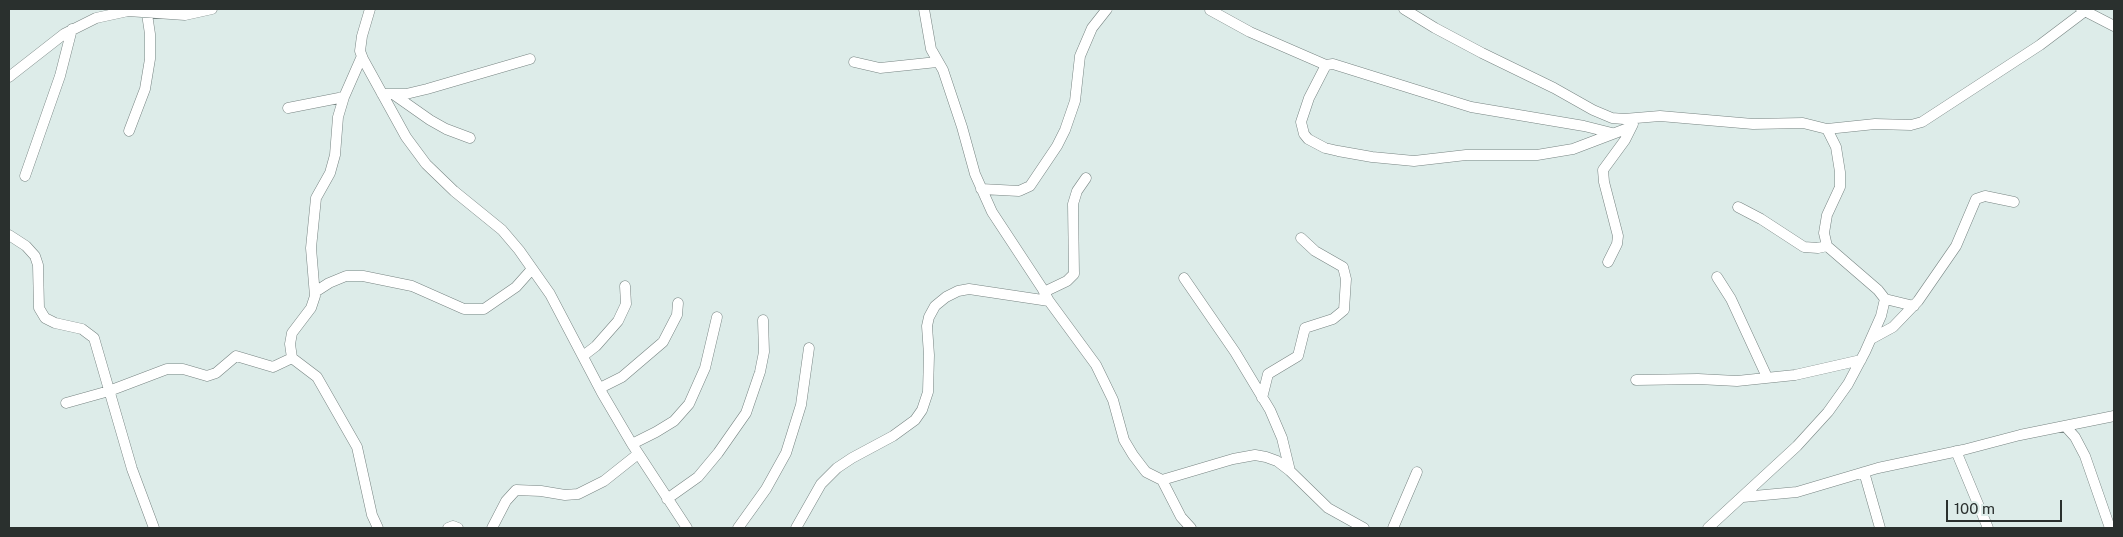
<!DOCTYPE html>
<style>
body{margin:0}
#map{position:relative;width:2123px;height:537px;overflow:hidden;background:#ddece9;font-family:"Public Sans",sans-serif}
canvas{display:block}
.frame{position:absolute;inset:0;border:10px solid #2a302e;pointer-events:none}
.scale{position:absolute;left:1946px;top:500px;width:116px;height:22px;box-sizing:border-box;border:2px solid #2a302e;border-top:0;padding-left:6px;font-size:15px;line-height:18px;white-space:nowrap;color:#2a302e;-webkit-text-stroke:4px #ddece9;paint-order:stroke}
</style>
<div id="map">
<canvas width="2123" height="537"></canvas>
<div class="frame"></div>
<div class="scale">100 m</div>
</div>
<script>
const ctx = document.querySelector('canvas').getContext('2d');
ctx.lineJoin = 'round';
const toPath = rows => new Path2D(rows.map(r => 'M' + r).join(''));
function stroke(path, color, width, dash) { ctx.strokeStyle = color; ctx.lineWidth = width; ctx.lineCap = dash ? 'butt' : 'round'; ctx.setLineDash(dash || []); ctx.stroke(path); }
const minor = toPath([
 [370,9,362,36,360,51,363,59,406,137,426,164,454,191,502,230,519,250,550,294,602,393,632,444,687,528],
 [924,9,931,49,943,70,962,127,975,174,992,212,1042,288,1049,301,1096,365,1113,400,1124,440,1133,455,1146,472,1162,480,1181,517,1191,528],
 [1404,9,1435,28,1482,53,1554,88,1593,110,1612,118,1624,119,1660,116,1753,124,1803,123,1827,129,1836,147,1840,172,1840,187,1827,215,1824,233,1827,246,1878,290,1885,299,1914,306],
 [2081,9,2114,26],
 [1210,10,1250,32,1326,65,1333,64,1471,107,1584,126,1612,133],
 [362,56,344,97,338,117,335,155,330,173,316,198,311,248,315,296,311,308,292,333,290,344,292,358,317,377,357,447,372,515,378,528],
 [854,62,880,68,937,62],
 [1326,65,1309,98,1301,122,1304,134,1308,139,1325,148,1338,151,1372,157,1414,161,1466,155,1537,155,1573,149,1631,127],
 [9,77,64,34,96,18,128,11,185,15,212,9],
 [382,94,406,94,427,89,530,59],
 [393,94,430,120,446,129,470,138],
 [288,108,344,97],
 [1827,129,1875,124,1911,125,1922,122,2040,45,2085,11],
 [129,131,145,89,150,59,150,34,147,14],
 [25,176,60,76,72,29],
 [981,189,1019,191,1030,186,1057,146,1065,130,1075,101,1080,56,1092,28,1107,9],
 [1738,207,1761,219,1804,247,1818,248,1827,246],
 [9,235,26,246,35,256,38,265,39,308,45,318,55,323,82,329,94,338,132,469,154,528],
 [1608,262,1617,244,1618,236,1604,182,1603,170,1625,140,1633,124],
 [1717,277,1731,299,1767,377],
 [1184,278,1235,352,1270,410,1282,438,1290,471],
 [315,292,329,283,346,276,363,276,412,286,464,309,484,309,516,287,532,269],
 [1044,292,1067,281,1074,274,1073,204,1077,191,1086,178],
 [1871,339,1893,327,1918,301,1956,246,1976,199,1985,196,2014,202],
 [583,356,596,346,618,321,626,304,625,286],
 [1636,380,1698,379,1737,381,1795,375,1861,360],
 [600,388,622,377,663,342,677,315,678,303],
 [1262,398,1268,374,1298,356,1305,328,1333,319,1344,310,1346,279,1343,267,1315,251,1301,238],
 [66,403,109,391,167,369,183,369,207,376,216,373,236,356,273,367,292,358],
 [2065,426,2075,437,2085,456,2110,528],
 [632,444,656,432,674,421,689,404,705,368,717,317],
 [1956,451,1988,528],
 [1864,472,1880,528],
 [1162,480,1233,459,1255,455,1266,457,1277,461,1290,471,1328,508,1364,528],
 [1743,497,1797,492,1878,468,1963,450,2020,435,2114,416],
 [667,499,698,477,718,453,746,413,760,372,764,352,763,320],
 [448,528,453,526,458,528],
 [492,528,506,501,516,490,541,491,565,495,578,494,604,481,638,454],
 [738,528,766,489,786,453,801,405,809,348],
 [796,528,821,484,837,468,852,458,893,436,915,420,922,410,928,392,929,355,927,326,929,317,935,306,946,297,958,291,969,289,1049,301],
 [1393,528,1417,472],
 [1708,528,1797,446,1828,412,1848,384,1865,352,1881,316,1885,299]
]);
stroke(minor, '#778482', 11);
stroke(minor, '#fff', 10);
</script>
